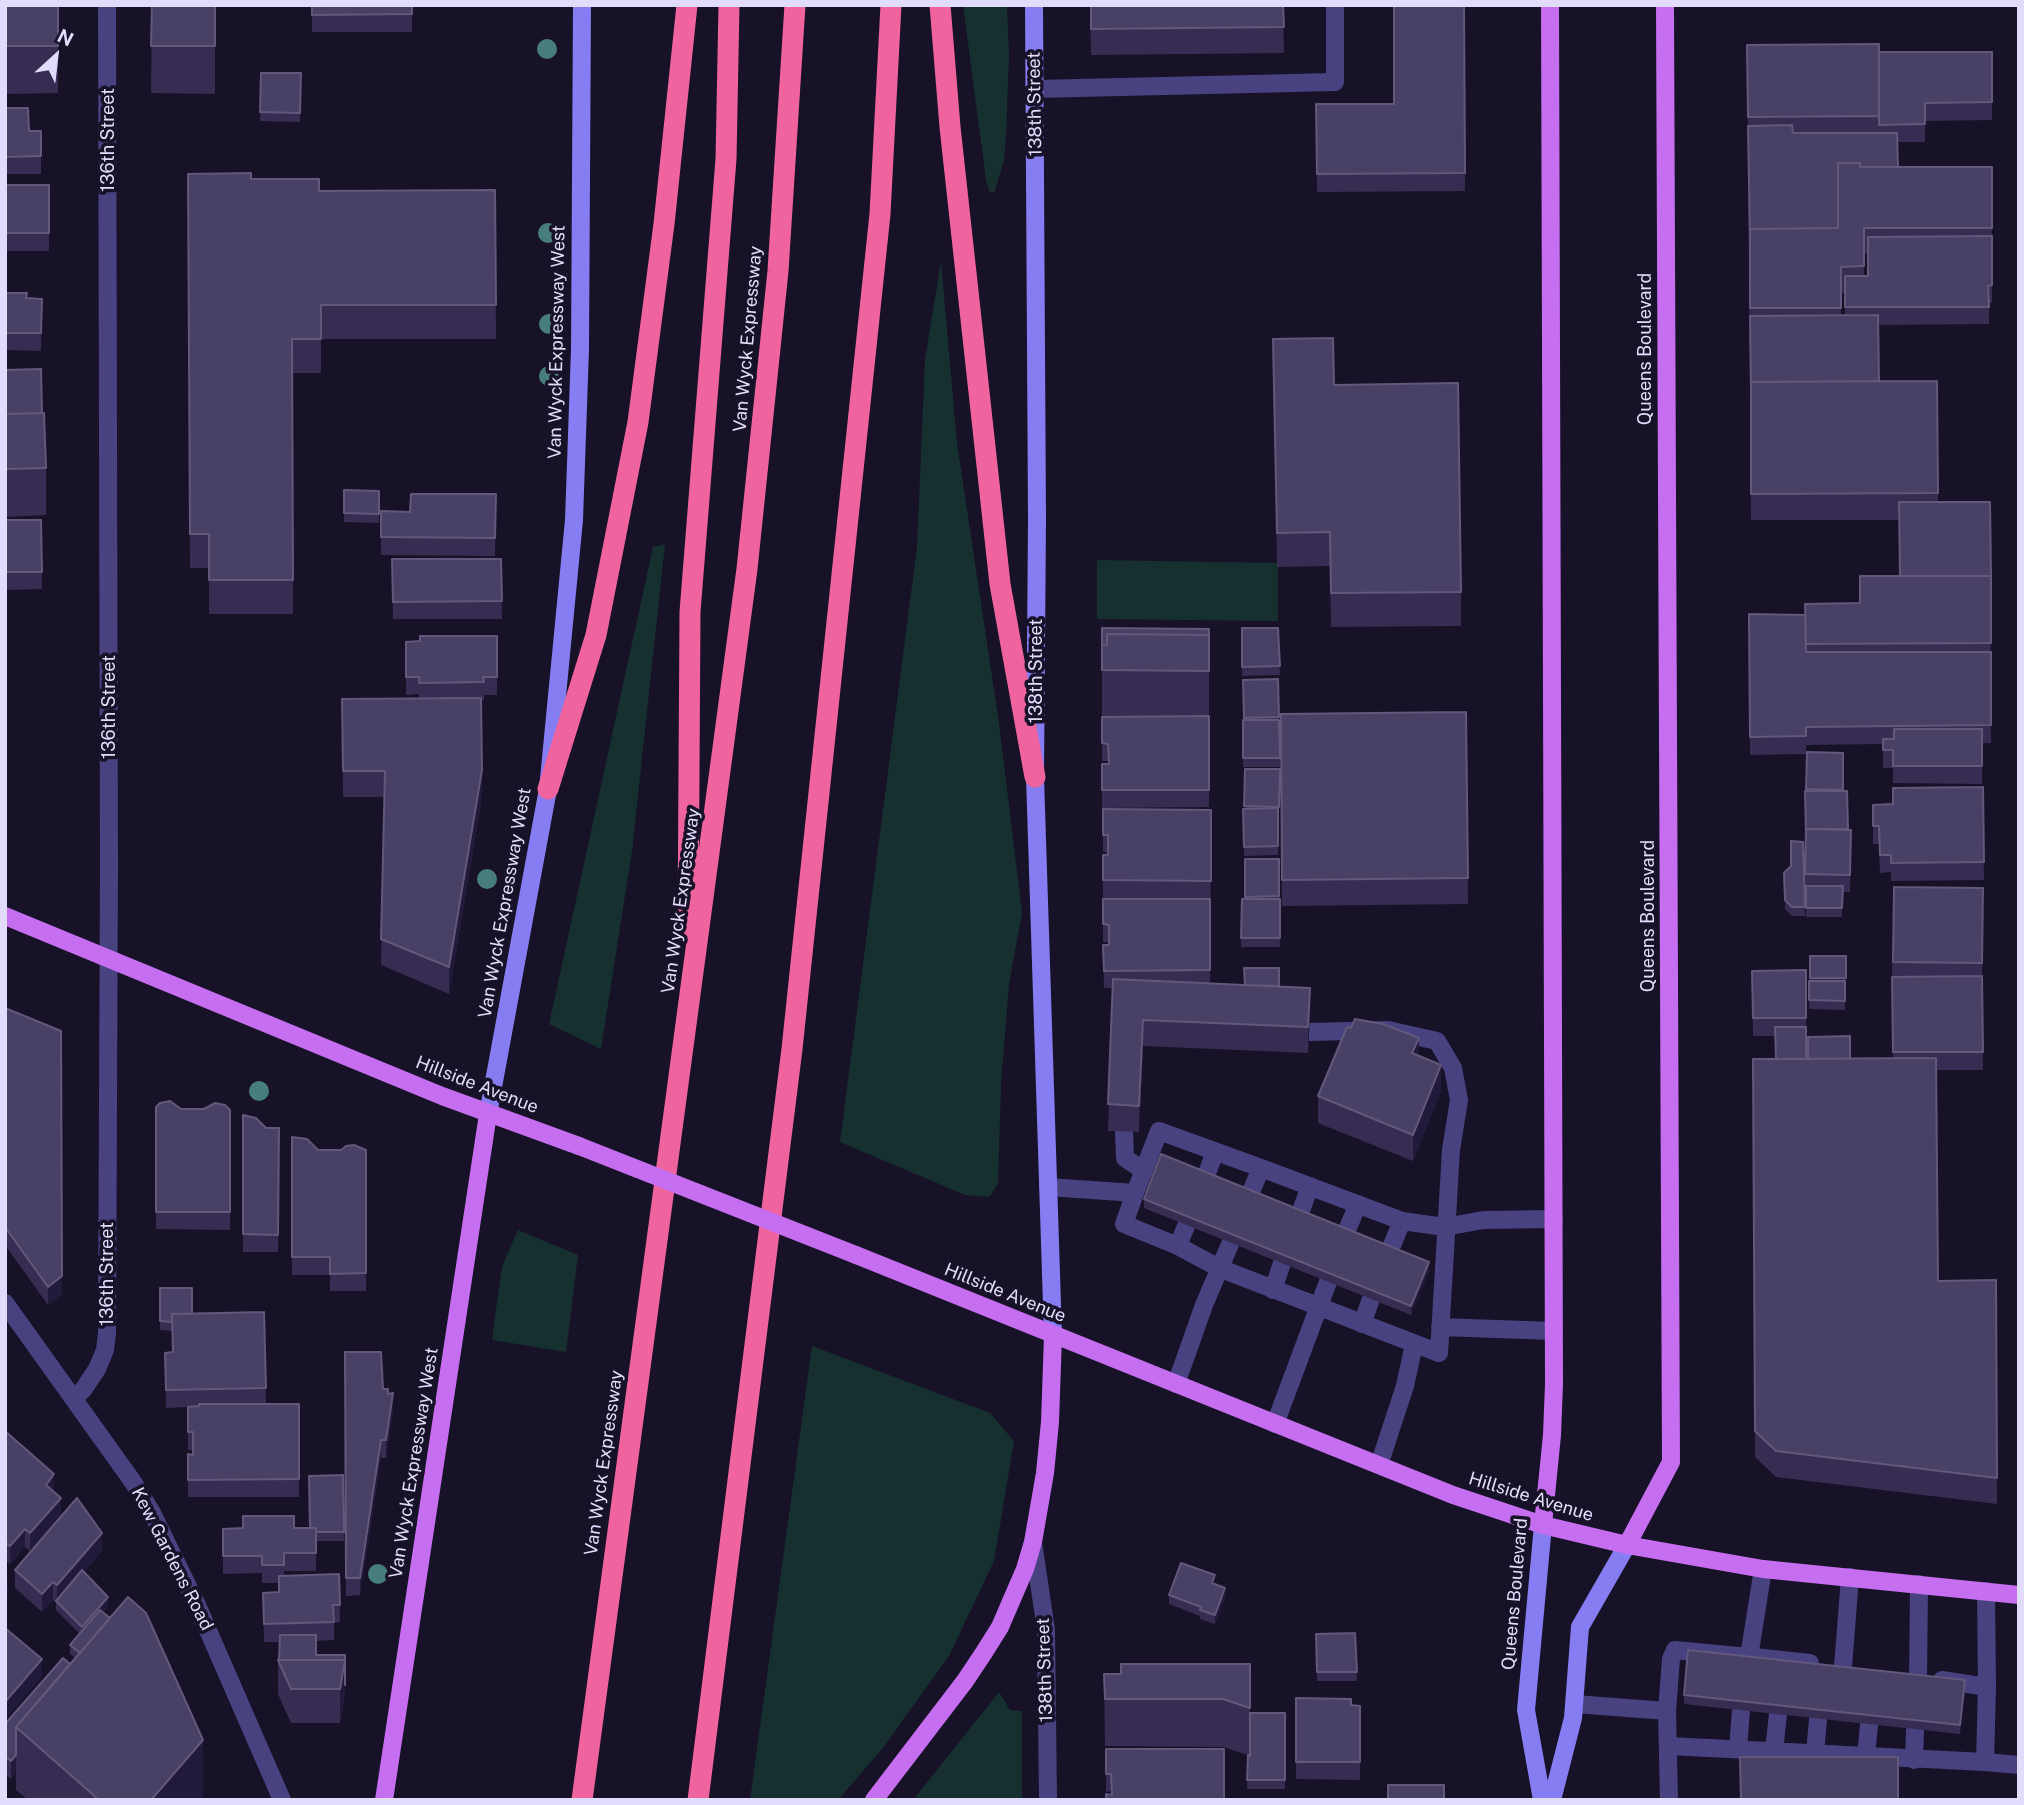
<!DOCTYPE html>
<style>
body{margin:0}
#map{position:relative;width:2024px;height:1805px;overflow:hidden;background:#171227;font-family:"Public Sans",sans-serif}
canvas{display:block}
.frame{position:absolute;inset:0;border:7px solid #e1dcfb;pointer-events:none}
.north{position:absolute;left:21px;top:21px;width:70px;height:70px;-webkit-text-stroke:5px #171227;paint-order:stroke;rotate:27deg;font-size:19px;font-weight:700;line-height:28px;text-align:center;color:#e1dcfb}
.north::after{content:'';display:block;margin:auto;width:24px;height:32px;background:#e1dcfb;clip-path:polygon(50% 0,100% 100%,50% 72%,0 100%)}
</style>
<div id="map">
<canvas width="2024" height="1805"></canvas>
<div class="frame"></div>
<div class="north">N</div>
</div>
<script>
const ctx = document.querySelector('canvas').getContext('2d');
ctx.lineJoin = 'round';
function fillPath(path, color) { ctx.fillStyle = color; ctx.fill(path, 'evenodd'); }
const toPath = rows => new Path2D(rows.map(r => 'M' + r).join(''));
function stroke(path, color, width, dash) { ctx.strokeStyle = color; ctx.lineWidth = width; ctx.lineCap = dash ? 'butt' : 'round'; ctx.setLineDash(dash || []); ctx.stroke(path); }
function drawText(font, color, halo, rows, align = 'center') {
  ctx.font = font + ' "Public Sans",sans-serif'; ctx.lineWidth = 7; ctx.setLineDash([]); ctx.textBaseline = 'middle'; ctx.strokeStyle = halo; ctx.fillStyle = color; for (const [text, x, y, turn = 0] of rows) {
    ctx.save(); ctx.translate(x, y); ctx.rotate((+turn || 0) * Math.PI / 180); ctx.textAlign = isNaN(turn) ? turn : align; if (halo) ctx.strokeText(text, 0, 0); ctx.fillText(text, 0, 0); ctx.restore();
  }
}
fillPath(toPath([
 [963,5,1007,5,1009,55,1006,136,1004,161,994,193,989,191,986,180],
 [941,261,957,443,999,723,1022,913,1009,984,1001,1084,998,1184,989,1197,965,1195,840,1142,917,547,925,360],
 [665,544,632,851,601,1049,549,1024,653,547],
 [1097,560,1278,563,1278,621,1097,619],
 [518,1230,578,1255,566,1352,492,1340,502,1266],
 [812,1346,990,1413,1014,1441,994,1561,949,1656,882,1749,838,1800,750,1800],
 [999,1692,1010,1710,1022,1711,1022,1800,913,1800]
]), '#163030');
stroke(toPath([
 [1036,89,1335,82,1335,5],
 [1124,1131,1125,1158,1144,1171],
 [1204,1181,1215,1152],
 [1048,1187,1135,1193,1159,1131,1261,1168],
 [1135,1193,1124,1224,1178,1246,1219,1268,1439,1353,1451,1150,1459,1100,1453,1068,1437,1041,1388,1030,1309,1032],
 [1248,1199,1261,1168,1402,1221,1445,1227,1483,1220,1554,1219],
 [1298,1219,1310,1186],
 [1344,1237,1358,1204],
 [1178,1246,1186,1226],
 [1388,1255,1402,1221],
 [1273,1290,1282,1263],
 [1362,1324,1371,1299],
 [1440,1327,1554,1331],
 [1176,1384,1204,1305,1231,1242],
 [1275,1424,1328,1282],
 [1379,1465,1405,1386,1414,1344],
 [1986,1591,1987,1687],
 [1754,1657,1810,1663],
 [1843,1667,1850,1577],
 [1918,1684,1919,1584],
 [1575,1704,1667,1711],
 [1669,1746,1985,1762,1987,1687,1942,1680],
 [1738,1749,1741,1710],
 [1774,1751,1778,1714],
 [1815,1754,1818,1719],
 [1866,1756,1869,1725],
 [1914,1760,1915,1730],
 [1985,1762,2019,1765],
 [1669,1800,1667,1711,1671,1659,1675,1650,1749,1657,1763,1569]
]), '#484281', 18);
stroke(toPath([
 [5,1303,133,1482,152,1513,197,1605,282,1800],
 [73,1398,83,1390,97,1369,105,1350,107,1334,109,865,107,5],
 [1033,1542,1046,1630,1048,1800]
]), '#484281', 18);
stroke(toPath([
 [1034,5,1037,519,1035,777,1053,1336],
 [488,1114,548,789,574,520,580,349,582,5],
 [1542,1800,1526,1710,1543,1525],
 [1552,1800,1573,1718,1580,1627,1627,1545]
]), '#857df1', 18);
stroke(toPath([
 [5,916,442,1096,579,1146],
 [856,1255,1453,1495,1543,1525,1627,1545,1763,1569,2019,1595],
 [1543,1525,1552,1435,1554,1384,1550,5],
 [1627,1545,1671,1462,1665,5],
 [384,1800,488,1114],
 [874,1800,965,1681,983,1654,1000,1627,1025,1569,1033,1542,1045,1473,1050,1422,1053,1336]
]), '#c66ef0', 18);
stroke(toPath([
 [940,5,950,127,1000,584,1035,777],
 [548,789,596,635,638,422,664,224,687,5],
 [688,931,690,612,726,159,729,5],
 [582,1800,747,569,778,271,795,5],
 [698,1800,792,1049,880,214,891,5]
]), '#ef639f', 21);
stroke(toPath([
 [579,1146,856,1255]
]), '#c66ef0', 18);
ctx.fillStyle = '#477d7b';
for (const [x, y] of [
 [547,49],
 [548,233],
 [549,324],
 [549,376],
 [487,879],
 [259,1091],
 [378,1574]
]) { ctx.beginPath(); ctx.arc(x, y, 10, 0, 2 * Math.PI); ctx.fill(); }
fillPath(toPath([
 [5,5,58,5,58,93,5,94],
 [152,5,215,5,215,94,151,93],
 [312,5,412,5,412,32,312,32],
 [1090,5,1283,5,1284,53,1091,55],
 [1464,5,1465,191,1317,192,1316,104,1394,104],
 [1747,45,1879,52,1992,52,1992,120,1925,121,1925,142,1897,142,1898,167,1992,167,1992,303,1989,303,1989,324,1878,325,1879,381,1937,381,1938,502,1990,502,1991,743,1982,743,1982,784,1893,783,1893,768,1883,768,1883,744,1806,745,1806,754,1750,755,1749,614,1805,615,1860,603,1899,576,1899,520,1751,520],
 [1864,254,1868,254,1868,276,1864,276],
 [1841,293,1845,293,1845,316,1841,316],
 [261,73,301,73,300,122,260,121],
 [5,108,29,131,41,131,41,174,5,174],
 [188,174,251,179,319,191,495,190,496,339,321,339,321,373,293,373,293,614,209,614,209,568,190,568],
 [5,185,49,185,49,251,5,251],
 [5,293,27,298,42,299,41,351,5,350],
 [1273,339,1461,592,1461,626,1331,627,1330,566,1277,567],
 [5,370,42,413,46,468,46,515,5,517],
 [344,490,379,491,379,523,344,522],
 [496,494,495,556,381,555,381,511,410,512],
 [5,520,41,520,42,589,5,590],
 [392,559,501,559,502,619,393,619],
 [1102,628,1209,629,1209,807,1102,808,1102,764,1108,764,1108,761,1102,761],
 [1242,628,1278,628,1280,675,1242,676],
 [497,636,497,695,484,695,484,700,482,700,482,796,449,994,381,965,384,797,343,797,342,699,419,698,419,694,406,695,406,642],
 [1243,680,1279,717,1280,767,1243,767],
 [1466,712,1468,904,1282,906,1281,714],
 [1807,752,1843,753,1843,791,1848,829,1851,830,1850,892,1842,892,1842,917,1806,917,1806,892,1805,892],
 [1245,769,1280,769,1278,855,1244,856,1243,809,1244,809],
 [1983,787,1984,880,1891,881,1891,872,1880,873,1879,844,1873,844,1873,805,1893,804],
 [1103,809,1211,810,1210,984,1279,986,1310,1014,1308,1053,1143,1046,1139,1132,1108,1131,1113,988,1104,988,1103,945,1109,945,1109,942,1103,942,1103,899,1195,899,1103,898,1103,855,1108,855,1108,853,1103,852],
 [1803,842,1805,916,1792,916,1785,909,1784,873,1791,867],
 [1245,859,1279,859,1280,947,1241,947,1242,899,1245,899],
 [1894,887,1983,888,1982,981,1983,1070,1936,1070,1938,1281,1996,1280,1997,1504,1776,1477,1755,1457,1753,1059,1775,1059,1775,1036,1753,1036,1752,971,1806,970,1806,1059,1893,1058,1892,977],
 [1810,956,1846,956,1845,1010,1809,1009],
 [5,1008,62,1294,48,1305,5,1245],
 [1419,1056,1441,1091,1413,1161,1318,1123,1318,1096],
 [156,1107,181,1109,230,1110,230,1230,156,1229],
 [243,1115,266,1128,279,1128,278,1252,243,1252],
 [292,1137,318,1150,366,1150,366,1291,330,1291,330,1275,292,1275],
 [1144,1199,1429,1271,1411,1315,1144,1208],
 [160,1288,192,1314,264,1312,266,1404,299,1404,299,1497,188,1497,188,1454,193,1455,193,1450,188,1450,188,1407,166,1408,165,1353,173,1352,172,1331,160,1330],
 [345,1352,388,1394,393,1411,386,1458,381,1458,360,1595,346,1596],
 [5,1431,54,1492,61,1515,30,1551,25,1547,10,1564,5,1560],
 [343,1475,344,1541,316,1541,316,1571,284,1571,284,1576,339,1574,340,1622,334,1623,334,1640,316,1641,316,1655,345,1694,340,1723,291,1723,278,1694,278,1660,279,1660,280,1642,264,1642,263,1593,279,1592,279,1583,262,1583,262,1573,223,1574,223,1529,310,1528],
 [102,1551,84,1572,108,1606,103,1612,203,1800,28,1800,16,1790,16,1772,11,1779,5,1774,5,1724,75,1658,70,1654,70,1645,79,1633,56,1610,56,1603,53,1600,42,1612,15,1588,15,1570],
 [1215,1584,1225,1597,1215,1624,1200,1619,1200,1616,1169,1604,1169,1595],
 [1355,1633,1357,1681,1317,1681,1316,1634],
 [1250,1664,1250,1713,1285,1713,1285,1789,1247,1789,1248,1755,1223,1747,1105,1746,1104,1674,1121,1674],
 [1965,1689,1960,1734,1684,1704,1684,1695],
 [1296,1698,1351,1705,1360,1706,1360,1780,1296,1779],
 [1106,1749,1224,1749,1111,1795,1111,1791,1106,1792]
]), '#372d53');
fillPath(toPath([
 [482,770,482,796,449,994,449,967],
 [1310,988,1310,1014,1308,1053,1308,1027],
 [1143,1020,1143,1046,1139,1132,1139,1106],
 [1419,1038,1419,1065,1412,1053],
 [1441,1065,1441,1091,1413,1161,1413,1135],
 [1429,1262,1429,1271,1411,1315,1411,1306],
 [62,1276,62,1294,48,1305,48,1287],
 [393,1393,393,1411,386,1458,386,1440],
 [381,1440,381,1458,360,1595,360,1578],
 [54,1474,54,1492,46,1485],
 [61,1498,61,1515,30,1551,30,1533],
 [25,1529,25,1547,10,1564,10,1546],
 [102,1533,102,1551,57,1603,57,1585],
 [53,1582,53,1600,42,1612,42,1594],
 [8,1583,8,1592,5,1595,5,1586],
 [1225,1588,1225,1597,1215,1624,1215,1615],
 [108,1597,108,1606,82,1636,82,1627],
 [345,1655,345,1694,340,1723,340,1689],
 [42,1659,42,1677,5,1720,5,1702],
 [1965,1680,1965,1689,1960,1734,1960,1725],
 [203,1740,203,1800,151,1800],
 [16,1755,16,1772,11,1779,11,1761]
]), '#221a3a');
const building = toPath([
 [5,5,58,5,58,46,5,46,5,5],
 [152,5,215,5,215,46,151,46,152,5],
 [312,5,412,5,412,14,312,15,312,5],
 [1091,5,1283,5,1284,27,1091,29,1091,5],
 [1394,5,1464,5,1465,173,1317,174,1316,104,1394,104,1394,5],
 [1879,44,1879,116,1748,117,1747,45,1879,44],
 [1879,52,1992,52,1992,102,1925,103,1925,124,1879,125,1879,52],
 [261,73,301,73,300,113,260,112,261,73],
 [5,108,28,108,29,131,41,131,41,156,5,157,5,108],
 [1792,125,1793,133,1897,133,1898,167,1860,167,1860,163,1838,163,1838,228,1750,229,1750,238,1748,126,1792,125],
 [1838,163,1860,163,1860,167,1992,167,1992,228,1864,228,1864,266,1841,267,1841,308,1750,308,1750,229,1838,228,1838,163],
 [251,173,251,179,319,179,319,191,495,190,496,305,321,305,321,339,292,339,293,580,209,580,209,534,190,534,188,174,251,173],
 [5,185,49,185,49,233,5,233,5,185],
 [1992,236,1992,285,1988,286,1989,307,1845,307,1845,276,1868,276,1868,237,1992,236],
 [5,293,27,293,26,298,42,299,41,333,5,333,5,293],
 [1878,315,1879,381,1751,382,1751,390,1750,316,1878,315],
 [1333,338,1334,385,1458,383,1461,592,1331,593,1330,532,1277,533,1273,339,1333,338],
 [41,369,42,413,5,414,5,370,41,369],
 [1937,381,1938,493,1751,494,1751,382,1937,381],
 [44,413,46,468,5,469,5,414,44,413],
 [344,490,379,491,379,514,344,513,344,490],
 [411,494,496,494,495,538,381,537,381,511,410,512,411,494],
 [1899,502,1990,502,1991,576,1900,576,1899,502],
 [5,520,41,520,42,572,5,572,5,520],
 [392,559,501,559,502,601,393,602,392,559],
 [1860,576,1991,576,1991,643,1806,644,1805,604,1860,603,1860,576],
 [1749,614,1805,615,1806,652,1991,652,1991,725,1806,727,1806,736,1750,737,1749,614],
 [1102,628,1209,629,1209,664,1209,635,1107,634,1107,645,1102,645,1102,654,1102,628],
 [1242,628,1278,628,1280,666,1242,667,1242,628],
 [1107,634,1209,635,1209,671,1102,670,1102,645,1107,645,1107,634],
 [420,636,497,636,497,677,483,677,484,682,419,683,419,677,406,677,406,642,420,641,420,636],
 [1278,679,1279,717,1244,718,1243,680,1278,679],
 [481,698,482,770,449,967,381,939,385,771,343,771,342,699,481,698],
 [1466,712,1468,878,1282,880,1281,714,1466,712],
 [1209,716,1209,790,1102,790,1102,764,1109,764,1108,744,1102,743,1102,717,1209,716],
 [1243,720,1279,720,1280,758,1243,758,1243,720],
 [1894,729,1982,729,1982,766,1893,766,1893,750,1883,750,1883,739,1894,739,1894,729],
 [1807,752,1843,753,1843,790,1806,789,1807,752],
 [1245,769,1280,769,1279,807,1244,806,1245,769],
 [1983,787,1984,862,1891,863,1891,855,1880,855,1879,826,1873,826,1873,805,1893,804,1893,788,1983,787],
 [1805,791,1847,791,1848,829,1806,829,1806,835,1805,791],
 [1278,808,1278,846,1244,847,1243,809,1278,808],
 [1103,809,1211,810,1211,881,1103,880,1103,855,1108,855,1108,835,1103,835,1103,809],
 [1806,829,1851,830,1850,875,1805,874,1806,829],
 [1791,841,1803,842,1805,907,1792,907,1785,900,1784,873,1791,866,1791,841],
 [1245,859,1279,859,1279,896,1245,897,1245,859],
 [1806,886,1843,886,1842,908,1806,908,1806,886],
 [1894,887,1983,888,1982,963,1893,962,1894,887],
 [1103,899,1210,899,1210,970,1104,971,1103,945,1109,945,1109,925,1103,924,1103,899],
 [1242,899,1280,899,1280,938,1241,938,1242,899],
 [1810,956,1846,956,1846,978,1810,978,1810,956],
 [1244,968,1279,968,1279,986,1245,985,1244,968],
 [1806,970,1806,1018,1753,1018,1752,971,1806,970],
 [1982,976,1983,1052,1893,1052,1892,977,1982,976],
 [1113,979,1310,988,1308,1027,1143,1020,1139,1106,1108,1104,1113,979],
 [1809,981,1845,981,1845,1001,1809,1000,1809,981],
 [5,1008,61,1031,62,1276,48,1287,5,1227,5,1008],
 [1355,1019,1383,1024,1419,1038,1412,1053,1441,1065,1413,1135,1318,1096,1347,1027,1351,1028,1355,1019],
 [1775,1027,1806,1027,1806,1059,1776,1059,1775,1027],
 [1850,1036,1850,1059,1808,1059,1808,1037,1850,1036],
 [1936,1058,1938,1281,1996,1280,1997,1478,1776,1451,1755,1431,1753,1059,1936,1058],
 [170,1101,181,1109,204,1109,215,1103,225,1105,230,1110,230,1212,156,1212,156,1107,160,1103,170,1101],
 [243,1115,256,1118,266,1128,279,1128,278,1235,243,1234,243,1115],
 [292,1137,307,1139,318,1150,341,1150,346,1146,354,1145,366,1150,366,1273,330,1274,330,1257,292,1257,292,1137],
 [1161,1154,1429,1262,1411,1306,1144,1199,1161,1154],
 [160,1288,192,1288,192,1314,172,1314,172,1322,160,1321,160,1288],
 [264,1312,266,1388,166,1390,165,1353,173,1352,172,1314,264,1312],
 [345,1352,381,1352,383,1389,388,1389,388,1394,393,1393,386,1440,381,1440,360,1578,346,1578,345,1352],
 [199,1404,299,1404,299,1479,188,1480,188,1454,193,1455,193,1432,188,1432,188,1407,199,1406,199,1404],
 [5,1431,54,1474,46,1485,61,1498,30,1533,25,1529,10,1546,5,1542,5,1431],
 [343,1475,344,1532,316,1532,316,1528,310,1528,309,1476,343,1475],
 [77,1498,102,1533,57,1585,53,1582,42,1594,15,1570,77,1498],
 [243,1516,294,1516,294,1528,316,1528,316,1553,284,1553,284,1565,262,1565,262,1556,223,1556,223,1529,243,1528,243,1516],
 [1181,1563,1215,1575,1212,1583,1225,1588,1215,1615,1200,1610,1201,1607,1169,1595,1181,1563],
 [82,1570,108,1597,82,1627,56,1601,82,1570],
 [339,1574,340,1605,333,1605,334,1622,264,1624,263,1593,279,1592,279,1576,339,1574],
 [128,1597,146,1613,203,1740,151,1800,99,1800,16,1727,128,1597],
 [100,1610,110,1618,80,1653,70,1645,100,1610],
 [5,1628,42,1659,5,1702,5,1628],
 [1355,1633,1357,1672,1317,1672,1316,1634,1355,1633],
 [280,1635,316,1635,316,1655,345,1655,345,1685,345,1660,279,1660,280,1635],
 [1688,1650,1965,1680,1960,1725,1684,1695,1688,1650],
 [63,1658,70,1664,16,1727,16,1755,11,1761,5,1756,5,1724,63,1658],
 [278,1660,345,1660,340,1689,291,1689,278,1660],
 [1121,1664,1250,1664,1250,1708,1223,1699,1105,1699,1104,1674,1121,1674,1121,1664],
 [1296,1698,1351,1699,1351,1705,1360,1706,1360,1762,1296,1762,1296,1698],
 [1250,1713,1285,1713,1285,1780,1247,1780,1248,1755,1250,1756,1250,1713],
 [1106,1749,1224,1749,1224,1800,1106,1800,1106,1794,1112,1795,1111,1774,1106,1774,1106,1749],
 [1740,1757,1898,1757,1898,1800,1741,1800,1740,1757],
 [1388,1785,1444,1785,1444,1800,1388,1800,1388,1785]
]);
fillPath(building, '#494065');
stroke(building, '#61587c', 2);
drawText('18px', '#e1dcfb', '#171227', [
 ["138th Street",1035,104,-91],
 ["136th Street",108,140,-90],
 ["Van Wyck Expressway",748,339,-85],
 ["Van Wyck Expressway West",557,342,-89],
 ["Queens Boulevard",1645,349,-90],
 ["138th Street",1036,671,-90],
 ["136th Street",109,707,-90],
 ["Van Wyck Expressway",681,901,-82],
 ["Van Wyck Expressway West",505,903,-80],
 ["Queens Boulevard",1648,916,-90],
 ["Hillside Avenue",477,1085,21],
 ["136th Street",107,1274,-90],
 ["Hillside Avenue",1005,1293,22],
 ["Van Wyck Expressway West",414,1463,-81],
 ["Van Wyck Expressway",604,1463,-82],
 ["Hillside Avenue",1531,1497,17],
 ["Kew Gardens Road",172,1559,63],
 ["Queens Boulevard",1515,1594,-85],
 ["138th Street",1045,1670,-92]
]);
</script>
